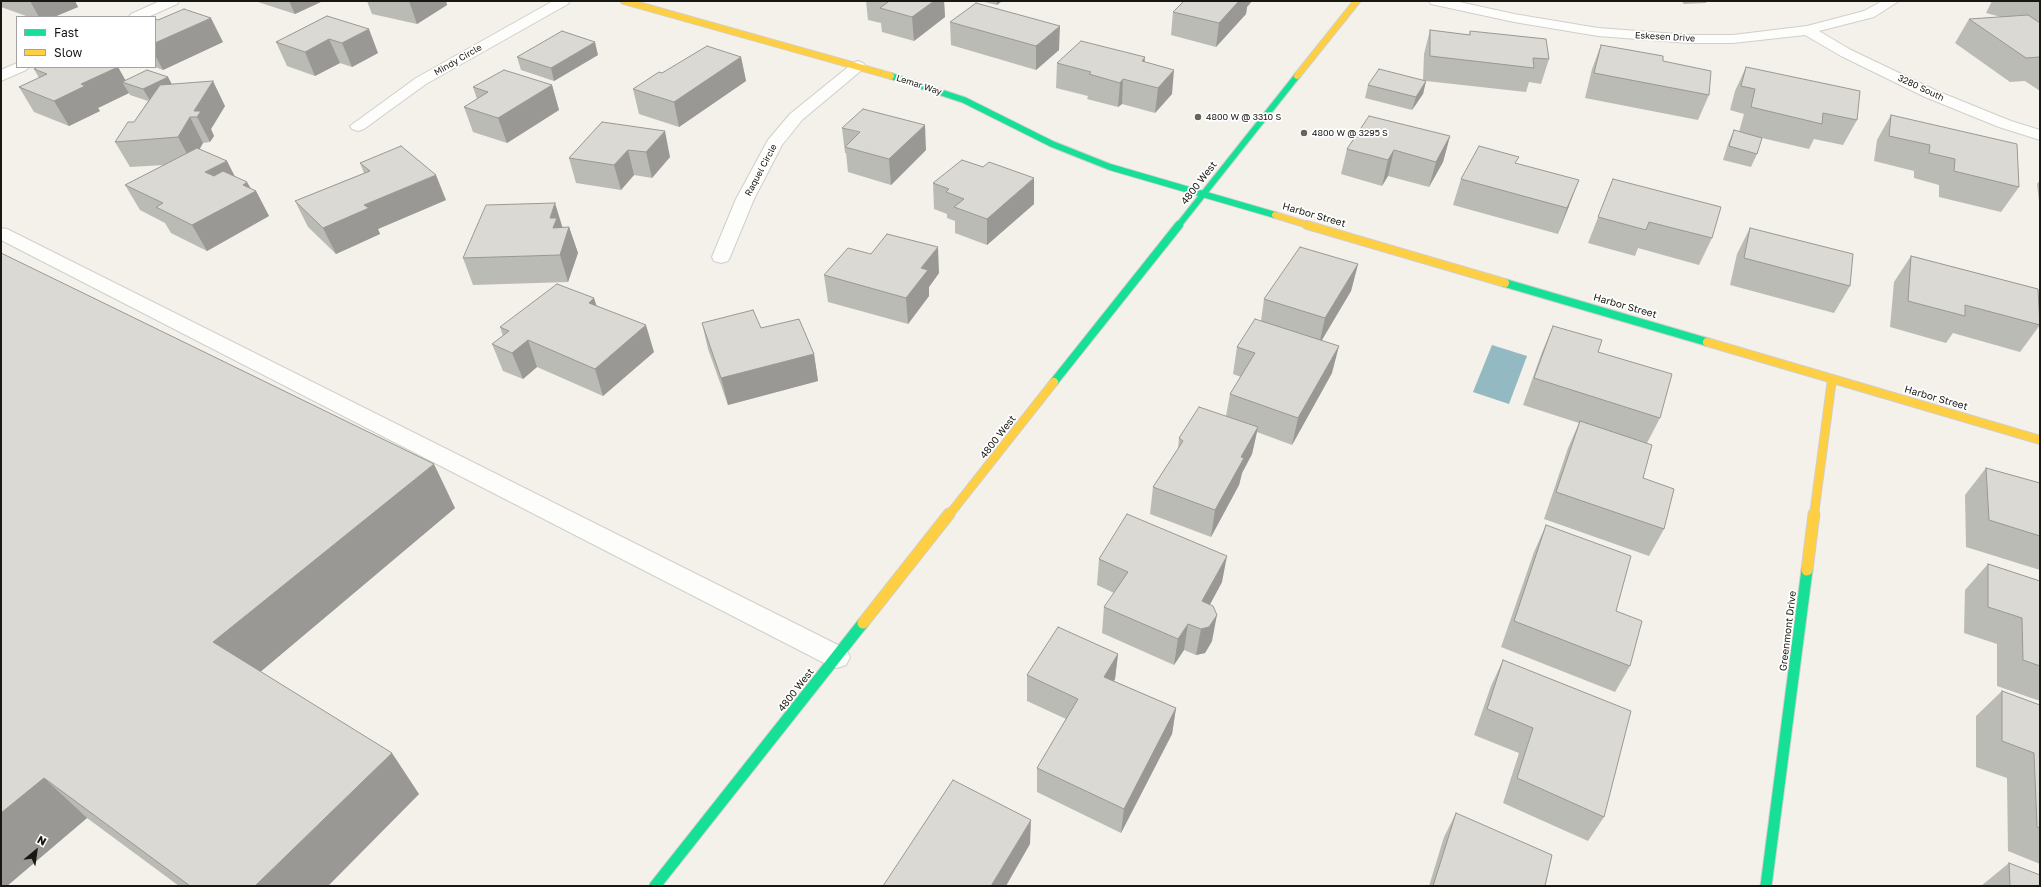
<!DOCTYPE html>
<style>
body{margin:0}
#map{position:relative;width:2041px;height:887px;overflow:hidden;background:#f3f1e9;font-family:"Golos Text",sans-serif}
canvas{display:block}
.frame{position:absolute;inset:0;border:2px solid #181712;pointer-events:none}
.legend{position:absolute;left:16px;top:16px;width:140px;height:52px;box-sizing:border-box;background:#fff;border:1px solid #a3a2a0;margin:0;padding:5px 7px;list-style:none;font-size:12px;color:#181712}
.legend li{display:flex;align-items:center;gap:8px;height:20px}
.legend b{width:20px;border:1px solid #a3a2a0}
.north{position:absolute;left:16px;top:831px;width:40px;height:40px;-webkit-text-stroke:3px #fff;paint-order:stroke;rotate:29deg;font-size:11px;font-weight:700;line-height:16px;text-align:center;color:#181712}
.north::after{content:'';display:block;margin:auto;width:14px;height:18px;background:#181712;clip-path:polygon(50% 0,100% 100%,50% 72%,0 100%)}
</style>
<div id="map">
<canvas width="2041" height="887"></canvas>
<div class="frame"></div>
<ul class="legend">
<li><b style="height:5px;background:#16e098"></b>Fast</li>
<li><b style="height:5px;background:#ffcf43"></b>Slow</li>
</ul>
<div class="north">N</div>
</div>
<script>
const ctx = document.querySelector('canvas').getContext('2d');
ctx.lineJoin = 'round';
function fillPath(path, color) { ctx.fillStyle = color; ctx.fill(path, 'evenodd'); }
const toPath = rows => new Path2D(rows.map(r => 'M' + r).join(''));
function stroke(path, color, width, dash) { ctx.strokeStyle = color; ctx.lineWidth = width; ctx.lineCap = dash ? 'butt' : 'round'; ctx.setLineDash(dash || []); ctx.stroke(path); }
function drawText(font, color, halo, rows, align = 'center') {
  ctx.font = font + ' "Golos Text",sans-serif'; ctx.lineWidth = 3.5; ctx.setLineDash([]); ctx.textBaseline = 'middle'; ctx.strokeStyle = halo; ctx.fillStyle = color; for (const [text, x, y, turn = 0] of rows) {
    ctx.save(); ctx.translate(x, y); ctx.rotate((+turn || 0) * Math.PI / 180); ctx.textAlign = isNaN(turn) ? turn : align; if (halo) ctx.strokeText(text, 0, 0); ctx.fillText(text, 0, 0); ctx.restore();
  }
}
fillPath(toPath([
 [1492,345,1527,356,1509,404,1473,392]
]), '#93b9c2');
const lane = toPath([
 [1,228,7,229,846,649,850,657,846,665,837,668,828,665,1,240,1,228]
]);
const street = toPath([
 [160,1,179,1,177,4,148,17,129,17,131,14,160,1],
 [553,1,570,1,568,4,426,84,364,129,358,131,352,129,350,126,416,78,553,1],
 [1429,1,1455,1,1514,14,1598,28,1690,35,1733,35,1807,26,1864,11,1882,1,1899,1,1874,17,1819,31,1851,50,1937,91,2011,121,2040,130,2040,140,1999,127,1925,97,1841,56,1805,35,1733,43,1690,43,1598,36,1514,22,1431,4,1429,1],
 [858,61,863,63,866,66,863,69,802,120,782,145,754,199,730,257,728,261,721,263,714,261,712,257,736,199,768,140,790,114,853,63,858,61],
 [17,63,17,67,29,67,26,70,1,81,1,70,17,63]
]);
const fastFar2 = toPath([
 [891,76,964,100,1052,144,1110,167,1275,215],
 [1178,226,1297,76]
]);
const fastFar1 = toPath([
 [1505,283,1707,342],
 [1054,382,1179,225]
]);
const fast = toPath([
 [655,886,863,623],
 [1766,886,1807,570]
]);
const slowFar2 = toPath([
 [624,1,891,76],
 [1297,76,1357,1],
 [1275,215,1311,226]
]);
const slowFar1 = toPath([
 [1307,225,1505,283],
 [1707,342,2040,440],
 [949,515,1054,382],
 [1814,515,1832,379]
]);
const slow = toPath([
 [1807,570,1814,514],
 [863,623,949,514]
]);
stroke(lane, '#d0cfc9', 2);
stroke(street, '#d0cfc9', 2);
stroke(fastFar2, '#d0cfc9', 8);
stroke(fastFar1, '#d0cfc9', 10);
stroke(fast, '#d0cfc9', 13);
stroke(slowFar2, '#d0cfc9', 8);
stroke(slowFar1, '#d0cfc9', 10);
stroke(slow, '#d0cfc9', 13);
fillPath(lane, '#fdfdfc');
fillPath(street, '#fdfdfc');
stroke(fastFar2, '#16e098', 6);
stroke(fastFar1, '#16e098', 8);
stroke(fast, '#16e098', 11);
stroke(slowFar2, '#ffcf43', 6);
stroke(slowFar1, '#ffcf43', 8);
stroke(slow, '#ffcf43', 11);
fillPath(toPath([
 [1,1,76,1,75,1,78,7,54,17,29,17,1,7],
 [255,1,323,1,295,14],
 [367,1,446,1,447,5,417,24,372,14],
 [866,1,944,1,945,17,914,41,882,32,881,23,868,20],
 [980,1,1002,1,997,5],
 [1184,1,1252,1,1247,7,1246,14,1216,47,1171,35,1173,12],
 [1681,1,1707,1,1706,3,1684,4],
 [1992,1,2040,1,2040,91,2025,81,2010,82,1955,43,1969,19,2001,17,1986,13],
 [327,16,378,53,352,67,340,63,315,76,287,66,276,42],
 [155,19,158,20,223,42,163,70,155,67],
 [950,22,1059,50,1036,70,951,45],
 [1430,30,1469,35,1470,31,1549,59,1541,84,1529,82,1526,92,1426,81,1423,94,1412,110,1365,98,1368,85,1423,80,1424,54],
 [1601,45,1663,61,1709,95,1698,120,1585,98,1592,69],
 [598,55,554,81,521,70,517,57],
 [741,57,746,81,679,127,639,114,633,89,662,73],
 [1145,62,1172,94,1155,113,1122,104,1118,107,1087,99,1088,96,1056,88,1057,63],
 [118,67,125,80,168,77,171,84,225,106,211,129,214,136,210,142,203,143,199,149,227,161,235,177,250,188,256,191,269,216,207,251,171,233,165,223,140,210,125,185,164,165,130,167,115,142,134,122,148,101,130,95,129,93,98,108,100,111,69,126,34,112,19,87,39,78,34,69],
 [1746,67,1857,120,1843,145,1814,139,1809,149,1762,138,1757,154,1751,167,1723,160,1728,144,1734,130,1739,132,1744,114,1730,110,1735,91],
 [552,85,559,110,507,143,473,132,464,107,477,99,473,87],
 [1891,115,2019,187,2001,212,1939,197,1939,185,1914,178,1914,171,1874,161,1877,140],
 [602,122,670,157,652,178,634,175,621,190,576,183,569,158],
 [842,128,926,150,891,185,848,172,846,153,845,153],
 [1450,136,1443,162,1429,187,1388,176,1382,186,1341,174,1347,149],
 [360,163,446,200,378,229,380,234,336,254,308,227,295,201,364,173],
 [1516,164,1569,206,1558,234,1453,205,1461,179],
 [1613,179,1712,238,1699,265,1638,248,1635,256,1588,243],
 [2040,180,2040,209,2037,184],
 [933,183,1034,204,987,245,955,233,955,221,947,218,947,214,934,209],
 [569,227,578,253,568,282,473,285,463,258,563,228],
 [1750,228,1850,286,1834,313,1730,285,1737,254],
 [1,253,455,508,260,672,419,794,328,886,179,886,87,818,7,886,1,886],
 [1911,256,2038,289,2040,325,2020,352,1953,333,1946,343,1890,327,1894,282],
 [1358,264,1351,291,1321,341,1332,373,1292,445,1257,432,1252,454,1242,473,1239,485,1211,537,1150,514,1153,487,1178,449,1179,438,1226,416,1230,394,1241,377,1233,374,1237,347,1261,321,1264,299],
 [939,273,929,287,929,296,908,324,828,302,824,275],
 [597,306,654,352,603,396,537,367,523,379,503,371,492,344,503,336,500,327],
 [702,323,761,328,814,354,818,381,728,405,708,349],
 [1553,326,1598,352,1660,418,1647,443,1643,478,1664,529,1649,556,1544,519,1568,448,1579,423,1523,405,1542,352],
 [1986,468,2040,483,2040,570,1966,547,1965,495],
 [1546,525,1616,611,1630,666,1615,692,1501,647,1534,552],
 [1099,559,1222,582,1210,604,1212,641,1205,653,1196,655,1184,650,1174,665,1102,633,1104,607,1114,593,1097,585],
 [1988,564,2040,581,2040,701,1997,686,1997,644,1964,633,1965,590],
 [1118,654,1115,679,1114,681,1176,708,1172,734,1121,833,1037,792,1037,768,1066,719,1027,701,1027,675],
 [1503,660,1604,817,1588,841,1503,803,1519,753,1474,735,1491,686],
 [2002,691,2040,705,2040,864,2008,851,2007,778,1976,767,1976,716],
 [1456,813,1545,886,1429,886,1444,837],
 [2009,863,2040,886,1981,886]
]), '#bbbbb5');
fillPath(toPath([
 [30,1,76,1,75,1,78,7,54,17,39,17],
 [289,1,323,1,295,14],
 [409,1,446,1,447,5,417,24],
 [934,1,944,1,945,17,914,41,912,17],
 [997,1,1002,1,997,5],
 [1239,1,1252,1,1247,7,1246,14,1216,47,1219,23],
 [211,18,223,42,163,70,155,55,155,43],
 [1060,26,1059,50,1036,70,1036,46],
 [369,29,378,53,352,67,342,43],
 [329,39,340,63,315,76,305,52],
 [595,42,598,55,554,81,551,68],
 [741,57,746,81,679,127,674,102],
 [1145,57,1143,82,1142,61],
 [118,67,127,83,122,82,129,93,98,108,100,111,69,126,54,101,81,84],
 [1174,70,1172,94,1155,113,1158,88],
 [168,77,175,90,151,102,143,89],
 [1123,79,1122,104,1118,107,1120,83],
 [213,81,225,106,211,129,214,136,210,142,194,111],
 [1426,81,1423,94,1412,110,1416,97],
 [552,85,559,110,507,143,498,118],
 [190,117,203,143,192,163,178,137],
 [925,125,926,150,891,185,889,159],
 [665,131,670,157,652,178,646,152],
 [1450,136,1443,162,1429,187,1436,162],
 [628,150,634,175,621,190,614,165],
 [1394,150,1388,176,1382,186,1388,160],
 [227,161,240,187,219,198,205,172],
 [436,175,446,200,378,229,380,234,336,254,323,228,364,205],
 [1034,178,1034,204,987,245,987,219],
 [1579,180,1569,206,1558,234,1567,208],
 [247,182,253,192,256,191,269,216,207,251,192,225,243,185],
 [555,203,563,229,569,227,578,253,568,282,560,255,550,218],
 [938,247,939,273,929,287,929,296,908,324,906,298,921,268],
 [1358,264,1351,291,1319,345,1325,318],
 [594,298,603,325,589,303],
 [646,325,654,352,603,396,595,369],
 [528,340,537,367,523,379,512,353],
 [1339,346,1332,373,1292,445,1298,418],
 [814,354,818,381,728,405,721,378],
 [1258,427,1252,454,1242,473,1239,485,1211,537,1215,510,1241,457],
 [434,464,455,508,246,684,213,642],
 [1227,556,1222,582,1198,627,1202,601],
 [1217,615,1212,641,1205,653,1196,655,1201,629],
 [1188,624,1184,650,1174,665,1178,639],
 [1118,654,1115,679,1102,702,1104,677],
 [1176,708,1172,734,1121,833,1124,809],
 [392,753,419,794,328,886,255,886],
 [44,778,87,818,7,886,1,886,1,813],
 [1031,820,1030,844,1006,886,991,886]
]), '#999894');
const building = toPath([
 [884,1,934,1,912,17,880,8,888,2,884,1],
 [1184,1,1239,1,1219,23,1173,12,1184,1],
 [976,3,1060,26,1036,46,950,22,976,3],
 [184,9,211,18,155,43,155,19,158,20,184,9],
 [2028,15,2040,23,2040,57,2026,58,1969,19,2028,15],
 [327,16,369,29,342,43,329,39,305,52,276,42,327,16],
 [1430,30,1470,35,1470,31,1546,39,1549,59,1533,58,1534,68,1430,56,1430,30],
 [562,31,595,42,551,68,517,57,562,31],
 [1081,41,1145,57,1142,61,1174,70,1158,88,1123,79,1120,83,1089,74,1091,72,1057,63,1081,41],
 [1601,45,1663,56,1663,61,1711,71,1709,95,1594,73,1601,45],
 [707,46,741,57,674,102,633,89,659,72,662,73,707,46],
 [38,67,118,67,81,84,85,86,54,101,19,87,47,74,34,69,38,67],
 [1746,67,1860,91,1857,120,1823,113,1822,124,1751,107,1755,89,1741,86,1746,67],
 [1379,69,1426,81,1416,97,1368,85,1379,69],
 [147,70,168,77,143,89,122,82,147,70],
 [504,70,552,85,498,118,464,107,488,92,473,87,504,70],
 [213,81,194,111,201,111,197,117,190,117,178,137,115,142,128,122,134,122,160,85,213,81],
 [863,109,925,125,889,159,845,147,860,132,842,128,863,109],
 [1891,115,2017,144,2019,187,1954,171,1955,159,1929,153,1930,145,1889,136,1891,115],
 [1369,116,1450,136,1436,162,1394,150,1388,160,1347,149,1369,116],
 [602,122,665,131,646,152,628,150,614,165,569,158,602,122],
 [1734,130,1762,138,1757,154,1729,146,1734,130],
 [401,146,436,175,364,205,369,208,323,228,295,201,370,171,360,163,401,146],
 [1479,146,1519,157,1515,163,1579,180,1567,208,1461,179,1479,146],
 [197,148,227,161,205,172,214,176,223,171,247,182,243,185,256,191,192,225,156,207,163,203,125,185,197,148],
 [962,160,983,167,989,162,1034,178,987,219,954,207,964,199,946,192,949,189,933,183,962,160],
 [1613,179,1721,207,1712,238,1649,222,1646,230,1598,217,1613,179],
 [555,203,550,218,557,218,553,228,569,227,560,255,463,258,486,205,555,203],
 [1750,228,1853,254,1850,286,1744,258,1750,228],
 [887,234,938,247,921,268,928,270,906,298,824,275,848,248,871,254,887,234],
 [1300,247,1358,264,1325,318,1264,299,1300,247],
 [1,253,434,464,213,642,392,753,255,886,190,886,44,778,1,813,1,253],
 [1911,256,2038,289,2040,325,1965,305,1965,316,1908,301,1911,256],
 [557,284,594,298,589,303,646,325,595,369,528,340,512,353,492,344,509,331,500,327,557,284],
 [753,310,761,328,799,319,814,354,721,378,702,323,753,310],
 [1255,319,1339,346,1298,418,1230,394,1255,353,1237,347,1255,319],
 [1553,326,1602,340,1598,352,1672,374,1660,418,1534,378,1553,326],
 [1199,407,1258,427,1241,457,1244,458,1215,510,1153,487,1183,441,1179,438,1199,407],
 [1580,421,1652,445,1643,478,1674,489,1664,529,1556,492,1580,421],
 [1986,468,2040,483,2040,536,1989,520,1986,468],
 [1127,514,1227,556,1202,601,1213,606,1217,615,1209,627,1201,629,1188,624,1178,639,1104,607,1128,572,1099,559,1127,514],
 [1546,525,1631,556,1616,611,1642,621,1630,666,1514,621,1546,525],
 [1988,564,2040,581,2040,666,2023,660,2022,618,1988,607,1988,564],
 [1058,627,1118,654,1104,677,1176,708,1124,809,1037,768,1078,699,1027,675,1058,627],
 [1503,660,1631,711,1604,817,1517,778,1533,728,1487,709,1503,660],
 [2002,691,2040,705,2040,828,2037,827,2034,753,2002,741,2002,691],
 [953,780,1031,820,991,886,883,886,953,780],
 [1456,813,1552,855,1545,886,1433,886,1456,813],
 [2009,863,2040,875,2040,886,2010,886,2009,863]
]);
fillPath(building, '#dad9d3');
stroke(building, '#999894', 1);
for (const [x, y, r, color] of [
 [1198,117,4,"#65635d"],
 [1304,133,4,"#65635d"]
]) { const dot = new Path2D(); dot.arc(x, y, r, 0, 2 * Math.PI); ctx.fillStyle = color; ctx.fill(dot); stroke(dot, '#fff', 1.5); }
drawText('9px', '#181712', '#fff', [
 ["Eskesen Drive",1665,37,3],
 ["Mindy Circle",458,60,-30],
 ["Lemar Way",919,85,18],
 ["3280 South",1921,88,25],
 ["Raquel Circle",761,170,-62]
]);
drawText('9px', '#181712', '#fff', [
 ["4800 W @ 3310 S",1206,117],
 ["4800 W @ 3295 S",1312,133]
], 'left');
drawText('10px', '#181712', '#fff', [
 ["4800 West",1199,183,-52],
 ["Harbor Street",1314,215,16],
 ["Harbor Street",1625,306,16],
 ["Harbor Street",1936,398,16],
 ["4800 West",998,437,-52],
 ["Greenmont Drive",1788,631,-83],
 ["4800 West",796,690,-52]
]);
</script>
